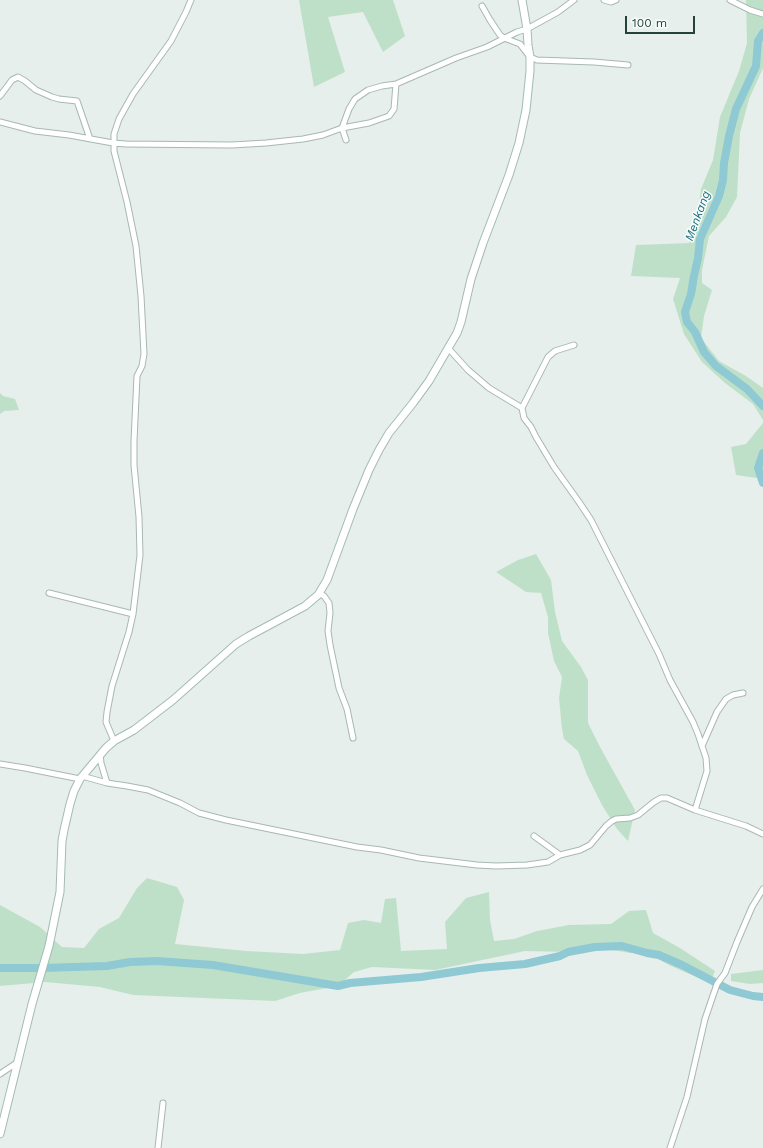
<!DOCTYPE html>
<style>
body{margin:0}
#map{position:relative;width:763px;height:1148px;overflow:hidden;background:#e6efeb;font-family:"Work Sans",sans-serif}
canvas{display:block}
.scale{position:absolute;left:625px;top:16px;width:70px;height:18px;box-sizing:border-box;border:2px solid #24423a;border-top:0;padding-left:5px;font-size:12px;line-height:14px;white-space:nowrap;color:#24423a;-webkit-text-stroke:3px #f7fbf9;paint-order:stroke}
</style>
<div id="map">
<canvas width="763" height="1148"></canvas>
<div class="scale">100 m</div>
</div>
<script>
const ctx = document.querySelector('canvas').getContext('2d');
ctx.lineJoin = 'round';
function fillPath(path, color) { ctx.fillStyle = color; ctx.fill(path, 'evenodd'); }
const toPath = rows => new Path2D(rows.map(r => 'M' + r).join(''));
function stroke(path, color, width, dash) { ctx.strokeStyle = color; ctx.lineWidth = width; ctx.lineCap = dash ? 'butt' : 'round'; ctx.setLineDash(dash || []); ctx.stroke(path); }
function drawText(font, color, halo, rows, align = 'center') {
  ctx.font = font + ' "Work Sans",sans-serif'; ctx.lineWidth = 3; ctx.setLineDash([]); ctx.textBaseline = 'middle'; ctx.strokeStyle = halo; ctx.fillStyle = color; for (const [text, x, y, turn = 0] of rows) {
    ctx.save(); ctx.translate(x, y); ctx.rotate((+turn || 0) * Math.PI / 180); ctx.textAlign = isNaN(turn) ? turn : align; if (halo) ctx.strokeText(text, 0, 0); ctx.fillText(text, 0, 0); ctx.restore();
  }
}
fillPath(toPath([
 [299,0,393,0,405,36,383,52,363,12,328,17,345,72,314,87],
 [746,0,763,0,763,68,749,99,740,133,737,197,726,217,709,236,702,270,702,283,712,290,704,316,701,338,719,361,746,376,763,388,763,420,753,404,725,383,702,362,684,334,673,299,680,278,631,276,636,245,689,243,695,230,701,189,713,160,720,117,739,71,747,43],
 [0,393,3,396,15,399,19,410,4,411,0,414],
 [763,423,763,479,736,475,731,447,746,444],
 [536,554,551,580,555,612,562,641,581,667,588,680,588,723,600,747,635,810,628,841,617,829,602,805,587,775,578,751,564,739,562,729,559,698,562,677,554,661,548,633,548,617,541,593,526,592,496,572,518,560],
 [147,878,177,887,184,900,175,944,246,951,303,954,340,950,348,923,364,920,381,923,385,899,396,898,401,951,447,949,445,922,466,898,489,892,490,920,494,941,514,939,537,931,569,925,611,924,629,911,646,910,653,933,680,948,715,971,710,983,671,966,647,953,630,953,595,947,568,952,525,951,435,970,372,967,354,972,338,986,300,993,275,1001,133,995,100,987,45,982,0,986,0,905,40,927,62,947,84,948,99,929,119,918,137,888],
 [763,970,763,983,750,984,731,981,731,974]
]), '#bfe0c8');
stroke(toPath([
 [763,33,758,41,756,66,736,109,729,136,724,163,723,180,719,196,700,239,698,258,694,276,691,294,685,312,687,322,695,332,704,352,716,366,747,389,763,406],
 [763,453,758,468,763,483],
 [0,968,42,968,107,966,130,962,157,961,213,965,338,986,350,983,421,977,479,968,525,964,560,956,568,952,595,947,622,946,647,953,659,955,682,965,730,990,753,996,763,997]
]), '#8ec9d4', 8);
const street = toPath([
 [604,0,611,2,616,0],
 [730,0,750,10,763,14],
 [482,6,490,20,500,35,504,38,520,44,530,57,537,60,594,62,628,65],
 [0,96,12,80,18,77,25,81,36,90,52,97,59,99,77,101,90,139],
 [0,122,35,131,69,135,113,143,126,144,232,145,266,143,303,139,323,135,342,128,369,123,389,116,394,109,396,84,456,58,487,47,517,32,527,29,558,12,574,0],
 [346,140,342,128,349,109,355,99,368,90,382,86,396,84],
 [448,348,468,370,489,388,522,408,524,418,531,427,536,437,554,467,579,502,591,520,659,654,670,680,693,722,698,734,706,758,707,771,695,810],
 [522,408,548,357,555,351,574,345],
 [49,593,133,614],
 [318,595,320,594,324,596,329,603,330,613,328,631,330,645,339,688,347,709,353,738],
 [114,741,106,722,107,712,112,686,129,632,133,614,140,555,139,517,134,465,134,441,137,376,142,366,144,354,141,296,136,246,127,202,114,151,114,134,119,119,133,94,171,41,186,12,191,0],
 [702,746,717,712,726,699,733,695,743,693],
 [101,753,100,754,101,763,107,783],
 [0,764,25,768,80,779],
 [82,776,107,783,127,786,148,790,180,803,199,813,226,820,357,847,381,850,419,858,477,865,496,866,527,865,548,862,560,855,580,850,590,845,606,826,612,821,616,819,630,818,638,815,654,802,661,798,667,798,695,810,746,826,763,834],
 [534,836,560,855],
 [0,1074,18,1062],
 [158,1148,163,1103],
 [670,1148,687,1097,705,1019,717,984,725,973,737,942,752,907,763,889]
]);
const secondary = toPath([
 [0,1134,32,1004,49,946,60,892,62,841,64,830,70,804,74,791,80,779,106,748,114,741,134,730,173,700,236,644,249,636,305,606,318,595,327,580,353,509,369,470,379,450,389,433,413,403,429,381,457,333,461,322,471,279,483,243,509,175,519,143,526,110,530,71,530,57,528,45,527,29,522,0]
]);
stroke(street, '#a8b8b2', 7);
stroke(secondary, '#a4bbb3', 9);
stroke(street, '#fff', 5);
stroke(secondary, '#fff', 7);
drawText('italic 12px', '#1c6f80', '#f7fbf9', [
 ["Menkang",698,216,-70]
]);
</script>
